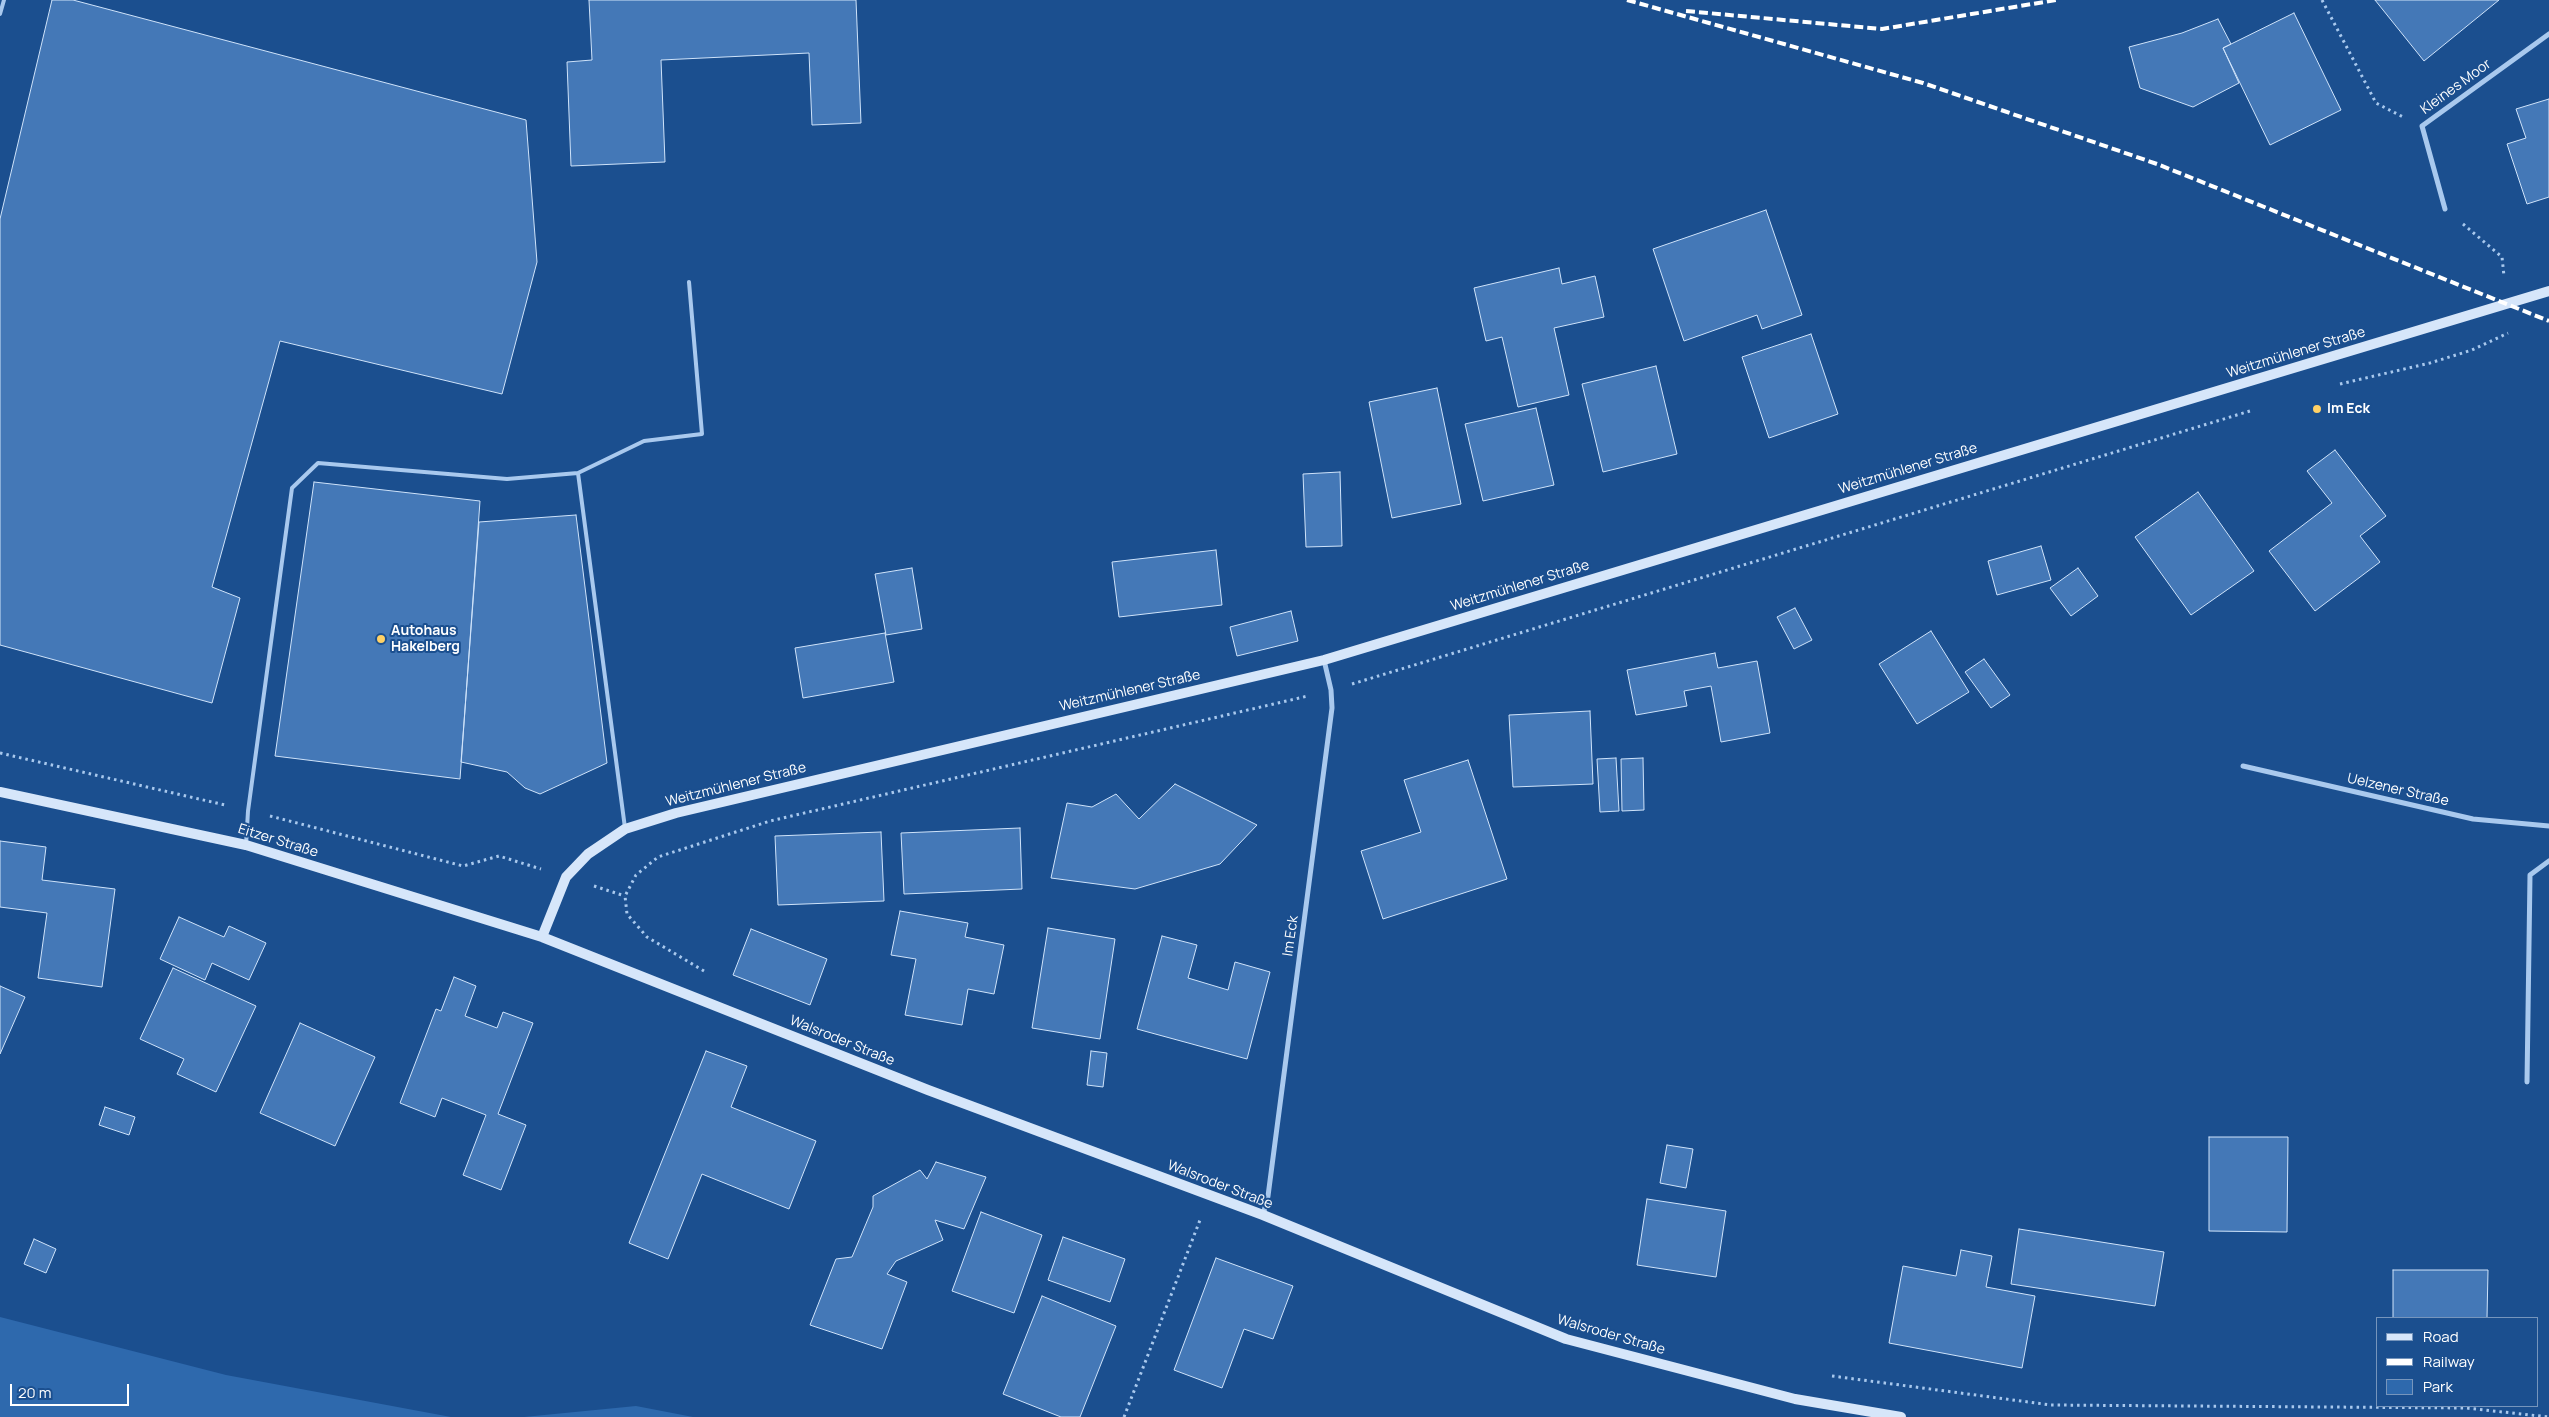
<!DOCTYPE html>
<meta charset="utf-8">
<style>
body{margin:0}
#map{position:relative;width:2549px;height:1417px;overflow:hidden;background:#1b4f8f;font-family:Manrope,sans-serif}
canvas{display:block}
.legend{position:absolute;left:2376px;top:1317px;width:162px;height:90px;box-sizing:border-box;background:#1b4f8f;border:1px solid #7695bc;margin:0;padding:6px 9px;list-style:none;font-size:15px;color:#fff}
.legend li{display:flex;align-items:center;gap:10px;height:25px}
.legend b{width:25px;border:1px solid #7695bc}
.scale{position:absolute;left:10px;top:1384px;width:119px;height:22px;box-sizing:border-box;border:2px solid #fff;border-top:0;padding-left:6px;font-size:15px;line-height:18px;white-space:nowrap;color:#fff;-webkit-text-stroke:4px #1b4f8f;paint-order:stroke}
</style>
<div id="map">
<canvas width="2549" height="1417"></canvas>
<ul class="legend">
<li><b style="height:6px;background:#d6e6fa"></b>Road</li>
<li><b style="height:6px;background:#fff"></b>Railway</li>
<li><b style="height:14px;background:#2e69ad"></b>Park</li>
</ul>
<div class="scale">20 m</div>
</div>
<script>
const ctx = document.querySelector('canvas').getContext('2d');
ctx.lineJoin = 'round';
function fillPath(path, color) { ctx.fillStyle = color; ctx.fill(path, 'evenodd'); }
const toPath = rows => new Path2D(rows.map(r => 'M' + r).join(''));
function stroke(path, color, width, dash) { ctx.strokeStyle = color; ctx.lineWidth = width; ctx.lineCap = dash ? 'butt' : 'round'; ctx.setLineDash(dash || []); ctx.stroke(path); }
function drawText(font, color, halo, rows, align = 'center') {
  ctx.font = font + ' Manrope,sans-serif'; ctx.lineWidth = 4; ctx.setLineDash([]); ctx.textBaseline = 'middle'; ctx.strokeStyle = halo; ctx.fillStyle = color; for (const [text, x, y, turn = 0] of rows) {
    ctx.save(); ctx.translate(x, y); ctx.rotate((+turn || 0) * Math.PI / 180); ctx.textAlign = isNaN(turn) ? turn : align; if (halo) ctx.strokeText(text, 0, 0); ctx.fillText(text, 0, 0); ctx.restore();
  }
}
fillPath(toPath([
 [0,1317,226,1375,451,1417,0,1417],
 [636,1406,693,1417,524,1417]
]), '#2e69ad');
const building = toPath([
 [52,0,73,0,526,120,537,262,502,394,280,341,212,587,240,598,212,703,0,645,0,219,52,0],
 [589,0,856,0,861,123,812,125,809,53,661,60,665,162,571,166,567,62,592,60,589,0],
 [2375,0,2499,0,2424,61,2375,0],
 [2294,13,2341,110,2270,145,2223,48,2294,13],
 [2218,19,2231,44,2223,48,2239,83,2193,107,2140,88,2129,47,2182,33,2218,19],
 [2549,99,2549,197,2527,204,2507,144,2526,138,2516,109,2549,99],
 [1766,210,1802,315,1762,329,1757,315,1684,341,1653,249,1766,210],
 [1559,268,1562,284,1595,276,1604,317,1554,328,1569,395,1518,407,1502,337,1486,341,1474,288,1559,268],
 [1811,334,1838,414,1769,438,1742,357,1811,334],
 [1656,366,1677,454,1603,472,1582,384,1656,366],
 [1437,388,1461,504,1392,518,1369,402,1437,388],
 [1536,408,1554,485,1483,501,1465,424,1536,408],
 [2335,450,2386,516,2360,536,2380,562,2315,611,2269,551,2332,503,2307,471,2335,450],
 [1340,472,1342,546,1306,547,1303,474,1340,472],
 [314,482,480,501,460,779,275,756,314,482],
 [2198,492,2254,571,2191,615,2135,537,2198,492],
 [576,515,607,763,540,794,525,788,507,772,461,762,479,522,576,515],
 [2041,546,2051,580,1997,595,1988,561,2041,546],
 [1216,550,1222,605,1119,617,1112,562,1216,550],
 [912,568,922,629,886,635,875,574,912,568],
 [2078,568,2098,596,2071,616,2050,588,2078,568],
 [1795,608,1812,640,1794,649,1777,617,1795,608],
 [1291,611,1298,641,1237,656,1230,627,1291,611],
 [1931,631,1969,692,1917,724,1879,664,1931,631],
 [885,633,894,682,803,698,795,648,885,633],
 [1715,653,1718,668,1757,661,1770,733,1721,742,1711,686,1684,691,1687,706,1636,715,1627,670,1715,653],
 [1984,659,2010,695,1991,708,1965,672,1984,659],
 [1590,711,1593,784,1513,787,1509,715,1590,711],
 [1616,758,1619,811,1600,812,1597,759,1616,758],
 [1643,758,1644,810,1622,811,1621,759,1643,758],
 [1468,760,1507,879,1383,919,1361,851,1421,832,1404,780,1468,760],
 [1175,784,1257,825,1220,864,1135,889,1051,878,1067,803,1092,807,1116,794,1139,819,1175,784],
 [1020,828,1022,889,904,894,901,833,1020,828],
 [881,832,884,901,778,905,775,836,881,832],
 [0,841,46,847,42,880,115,889,102,987,38,978,47,913,0,907,0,841],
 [900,911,968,923,965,937,1004,945,994,994,968,989,962,1025,905,1015,916,959,891,955,900,911],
 [179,917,224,937,229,926,266,943,249,980,212,963,205,980,160,959,179,917],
 [1048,928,1115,939,1100,1039,1032,1028,1048,928],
 [751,929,827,959,810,1005,733,975,751,929],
 [1162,936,1197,945,1188,978,1228,990,1235,962,1270,972,1247,1059,1137,1029,1162,936],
 [173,968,256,1006,216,1092,177,1074,184,1059,140,1039,173,968],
 [454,977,476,986,465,1016,497,1028,503,1012,533,1023,498,1114,526,1125,501,1190,463,1175,486,1115,442,1098,435,1117,400,1103,436,1009,441,1011,454,977],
 [0,986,25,997,0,1054,0,986],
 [300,1023,375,1057,335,1146,260,1113,300,1023],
 [706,1051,747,1066,731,1107,816,1141,789,1209,702,1174,668,1259,629,1243,706,1051],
 [1091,1051,1107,1053,1103,1087,1087,1085,1091,1051],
 [105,1107,135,1117,129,1135,99,1125,105,1107],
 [2209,1137,2288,1137,2287,1232,2209,1231,2209,1137],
 [1667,1145,1693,1149,1686,1188,1660,1183,1667,1145],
 [936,1162,986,1177,964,1229,935,1220,943,1240,896,1261,887,1274,907,1282,882,1349,810,1325,836,1259,852,1257,873,1207,873,1196,920,1170,927,1179,936,1162],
 [1647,1199,1726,1211,1716,1277,1637,1265,1647,1199],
 [981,1212,1042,1235,1014,1313,952,1291,981,1212],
 [2019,1229,2164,1252,2155,1306,2011,1284,2019,1229],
 [1063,1237,1125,1259,1110,1302,1048,1280,1063,1237],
 [34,1239,56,1249,46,1273,24,1264,34,1239],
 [1961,1250,1992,1256,1986,1287,2035,1296,2022,1368,1889,1343,1903,1266,1956,1276,1961,1250],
 [1216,1258,1293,1286,1273,1339,1244,1329,1222,1388,1174,1370,1216,1258],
 [2393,1270,2488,1270,2487,1318,2393,1318,2393,1270],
 [1042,1296,1116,1326,1080,1417,1061,1417,1003,1394,1042,1296]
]);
fillPath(building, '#4478b7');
stroke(building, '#cfe3fa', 1);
stroke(toPath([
 [2322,0,2376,103,2403,117],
 [2463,224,2502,257,2504,276],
 [2340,384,2430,363,2472,350,2508,333],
 [1352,684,2250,411],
 [0,753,225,805],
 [270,816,463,866,499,856,541,869],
 [594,886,625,896],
 [704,971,647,937,627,914,625,896,636,875,658,857,770,821,1308,696],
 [1832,1376,2051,1405,2466,1408,2549,1417],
 [1124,1417,1200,1220]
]), '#a9c9ee', 3, [2.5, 4]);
stroke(toPath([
 [0,14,4,0],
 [578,473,644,441,702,434,689,282],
 [246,845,248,811,292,488,318,463,507,479,578,473,625,828]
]), '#a9c9ee', 4);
stroke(toPath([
 [2445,209,2422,126,2549,34],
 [2243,766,2473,819,2549,826],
 [2527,1082,2530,875,2549,861],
 [1263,1215,1268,1196,1332,708,1331,690,1324,660]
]), '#a9c9ee', 5);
stroke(toPath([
 [0,792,246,845,542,937,928,1090,1263,1215,1566,1339,1795,1399,1901,1417],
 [542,937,566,877,588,854,625,829,676,813,1324,660,2549,291]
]), '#d6e6fa', 10);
stroke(toPath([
 [1627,0,1923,83,2157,164,2549,321],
 [1686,11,1882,29,2056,0]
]), '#fff', 4, [9, 4]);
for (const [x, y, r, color] of [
 [2317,409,5,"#ffd166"],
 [381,639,5,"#ffd166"]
]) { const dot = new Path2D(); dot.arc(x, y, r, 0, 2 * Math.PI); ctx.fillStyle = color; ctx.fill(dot); stroke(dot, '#1b4f8f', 2); }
drawText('14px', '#fff', '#1b4f8f', [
 ["Kleines Moor",2456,87,-36],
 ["Weitzmühlener Straße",2296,353,-17],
 ["Weitzmühlener Straße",1908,469,-17],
 ["Weitzmühlener Straße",1520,586,-17],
 ["Weitzmühlener Straße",1130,691,-13],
 ["Weitzmühlener Straße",736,785,-14],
 ["Uelzener Straße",2398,790,13],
 ["Eitzer Straße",278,841,17],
 ["Im Eck",1291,936,-82],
 ["Walsroder Straße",842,1041,22],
 ["Walsroder Straße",1220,1185,21],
 ["Walsroder Straße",1611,1335,16]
]);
drawText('bold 14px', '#fff', '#1b4f8f', [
 ["Im Eck",2327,409],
 ["Autohaus",391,631],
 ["Hakelberg",391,647]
], 'left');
</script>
